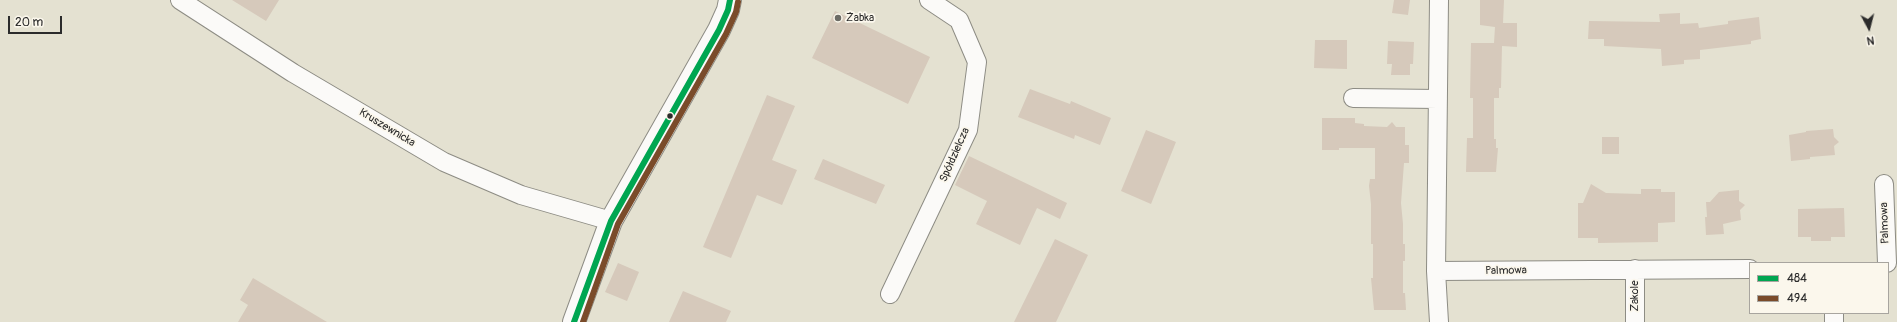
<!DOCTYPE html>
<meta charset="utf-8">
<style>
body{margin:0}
#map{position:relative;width:1897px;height:322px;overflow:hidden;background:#e4e1d1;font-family:Pangolin,sans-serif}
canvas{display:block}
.legend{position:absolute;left:1749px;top:262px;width:140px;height:52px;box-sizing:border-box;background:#fbf7ec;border:1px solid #a8a59f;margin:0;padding:5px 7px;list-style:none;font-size:12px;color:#2b2b2b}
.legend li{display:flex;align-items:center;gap:8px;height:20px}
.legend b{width:20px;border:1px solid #a8a59f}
.north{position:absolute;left:1849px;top:8px;width:40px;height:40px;-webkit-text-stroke:3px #fbf7ec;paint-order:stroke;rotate:173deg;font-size:11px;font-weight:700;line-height:16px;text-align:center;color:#2b2b2b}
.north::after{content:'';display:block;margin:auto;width:14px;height:18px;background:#2b2b2b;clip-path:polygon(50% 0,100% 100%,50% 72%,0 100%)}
.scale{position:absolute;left:8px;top:16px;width:54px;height:18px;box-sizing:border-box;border:2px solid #2b2b2b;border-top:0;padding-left:5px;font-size:12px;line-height:14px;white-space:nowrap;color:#2b2b2b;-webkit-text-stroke:3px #fbf7ec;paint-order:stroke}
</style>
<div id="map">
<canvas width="1897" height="322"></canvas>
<ul class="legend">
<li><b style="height:5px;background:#00a651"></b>484</li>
<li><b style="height:5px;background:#7a4b2a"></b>494</li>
</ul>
<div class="north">N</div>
<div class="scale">20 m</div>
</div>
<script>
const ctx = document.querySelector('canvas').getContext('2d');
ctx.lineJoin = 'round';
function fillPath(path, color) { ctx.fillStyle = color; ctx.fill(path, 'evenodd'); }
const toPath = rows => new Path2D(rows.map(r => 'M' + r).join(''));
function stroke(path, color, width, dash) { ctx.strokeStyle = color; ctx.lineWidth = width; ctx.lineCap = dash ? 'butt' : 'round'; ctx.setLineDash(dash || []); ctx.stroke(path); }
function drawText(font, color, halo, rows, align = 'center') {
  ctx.font = font + ' Pangolin,sans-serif'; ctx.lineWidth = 3.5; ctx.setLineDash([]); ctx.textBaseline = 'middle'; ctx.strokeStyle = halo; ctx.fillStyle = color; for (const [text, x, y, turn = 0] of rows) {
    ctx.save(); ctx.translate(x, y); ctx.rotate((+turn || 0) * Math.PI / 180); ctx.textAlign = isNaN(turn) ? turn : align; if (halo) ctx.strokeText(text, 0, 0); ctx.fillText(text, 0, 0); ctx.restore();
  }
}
fillPath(toPath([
 [232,0,279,0,266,21],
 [1394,0,1410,0,1408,15,1392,13],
 [1480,0,1504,0,1503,23,1517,23,1517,47,1502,46,1501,88,1499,88,1499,98,1494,98,1494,139,1496,139,1496,148,1498,148,1496,172,1466,172,1467,138,1473,138,1473,98,1470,98,1471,43,1494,43,1495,27,1480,25],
 [835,11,930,57,908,104,812,58],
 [1680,13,1680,24,1698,23,1699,28,1728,24,1728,21,1759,17,1761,39,1751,41,1751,44,1700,50,1700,59,1684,60,1684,64,1662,66,1661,49,1604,46,1604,39,1588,39,1589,21,1660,22,1659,14],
 [1315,40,1347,40,1347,69,1314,68],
 [1388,41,1414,42,1413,64,1410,64,1410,75,1391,75,1392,64,1387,64],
 [1030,89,1070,104,1071,101,1111,118,1100,145,1075,135,1074,139,1018,117],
 [767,95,795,106,772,160,797,170,782,205,757,195,731,258,703,247],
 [1322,118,1355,118,1355,123,1364,124,1364,126,1387,127,1392,122,1396,127,1405,127,1405,145,1409,145,1409,163,1404,163,1401,203,1403,224,1403,244,1405,244,1405,261,1403,261,1403,293,1405,293,1406,310,1374,310,1371,278,1373,278,1373,244,1371,244,1371,204,1369,186,1370,179,1375,179,1375,148,1339,148,1339,150,1322,150],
 [1833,129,1834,137,1839,142,1834,146,1835,155,1810,157,1810,159,1791,161,1789,135,1806,132,1806,131],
 [1146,130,1176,142,1151,204,1121,191],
 [1602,137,1619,137,1619,154,1602,154],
 [969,156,1067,203,1060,219,1037,208,1020,245,976,224,987,201,955,185],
 [823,159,885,185,876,204,814,179],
 [1591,184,1606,193,1641,194,1641,189,1661,189,1661,192,1675,192,1675,222,1658,223,1658,242,1598,243,1598,238,1578,238,1578,203,1583,203],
 [1739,190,1739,201,1745,205,1740,210,1741,220,1723,224,1724,234,1706,235,1705,217,1707,217,1706,202,1710,202,1719,192],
 [1844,208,1845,237,1831,237,1831,241,1811,241,1811,237,1798,237,1798,209],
 [1055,239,1088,255,1056,322,1014,322],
 [618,263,639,272,627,301,605,292],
 [253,278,327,322,238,322,248,305,240,300],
 [683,291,731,311,726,322,669,322]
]), '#d6c9bb');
const minor = toPath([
 [180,0,293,73,444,162,521,195,611,221],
 [1439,0,1436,271,1439,322],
 [1353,98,1438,99],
 [1884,184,1887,263],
 [1635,269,1635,322],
 [1436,271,1750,269],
 [890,294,968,130,977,62,959,20,929,0],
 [1834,313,1834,322]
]);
const tertiary = toPath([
 [574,322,611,221,719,30,728,10,730,0]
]);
stroke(minor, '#8d8c84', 20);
stroke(tertiary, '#8d8c84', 24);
stroke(minor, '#fbfaf8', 18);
stroke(tertiary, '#fbfaf8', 22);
stroke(toPath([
 [574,322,611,221,719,30,728,10,730,0]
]), '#00a651', 6);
stroke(toPath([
 [583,322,618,224,726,34,736,12,738,2]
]), '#7a4b2a', 6);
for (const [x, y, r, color] of [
 [838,18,4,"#6c6b65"],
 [670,116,3.5,"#2b2b2b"]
]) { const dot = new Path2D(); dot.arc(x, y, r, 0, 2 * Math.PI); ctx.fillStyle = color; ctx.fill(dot); stroke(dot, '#fbf7ec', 1.5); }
drawText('11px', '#2b2b2b', '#fbf7ec', [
 ["Żabka",846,18]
], 'left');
drawText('11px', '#2b2b2b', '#fbf7ec', [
 ["Kruszewnicka",387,128,31],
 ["Spółdzielcza",955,155,-66],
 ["Palmowa",1885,223,-92],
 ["Palmowa",1506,271,-1],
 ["Zakole",1635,296,-90]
]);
</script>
